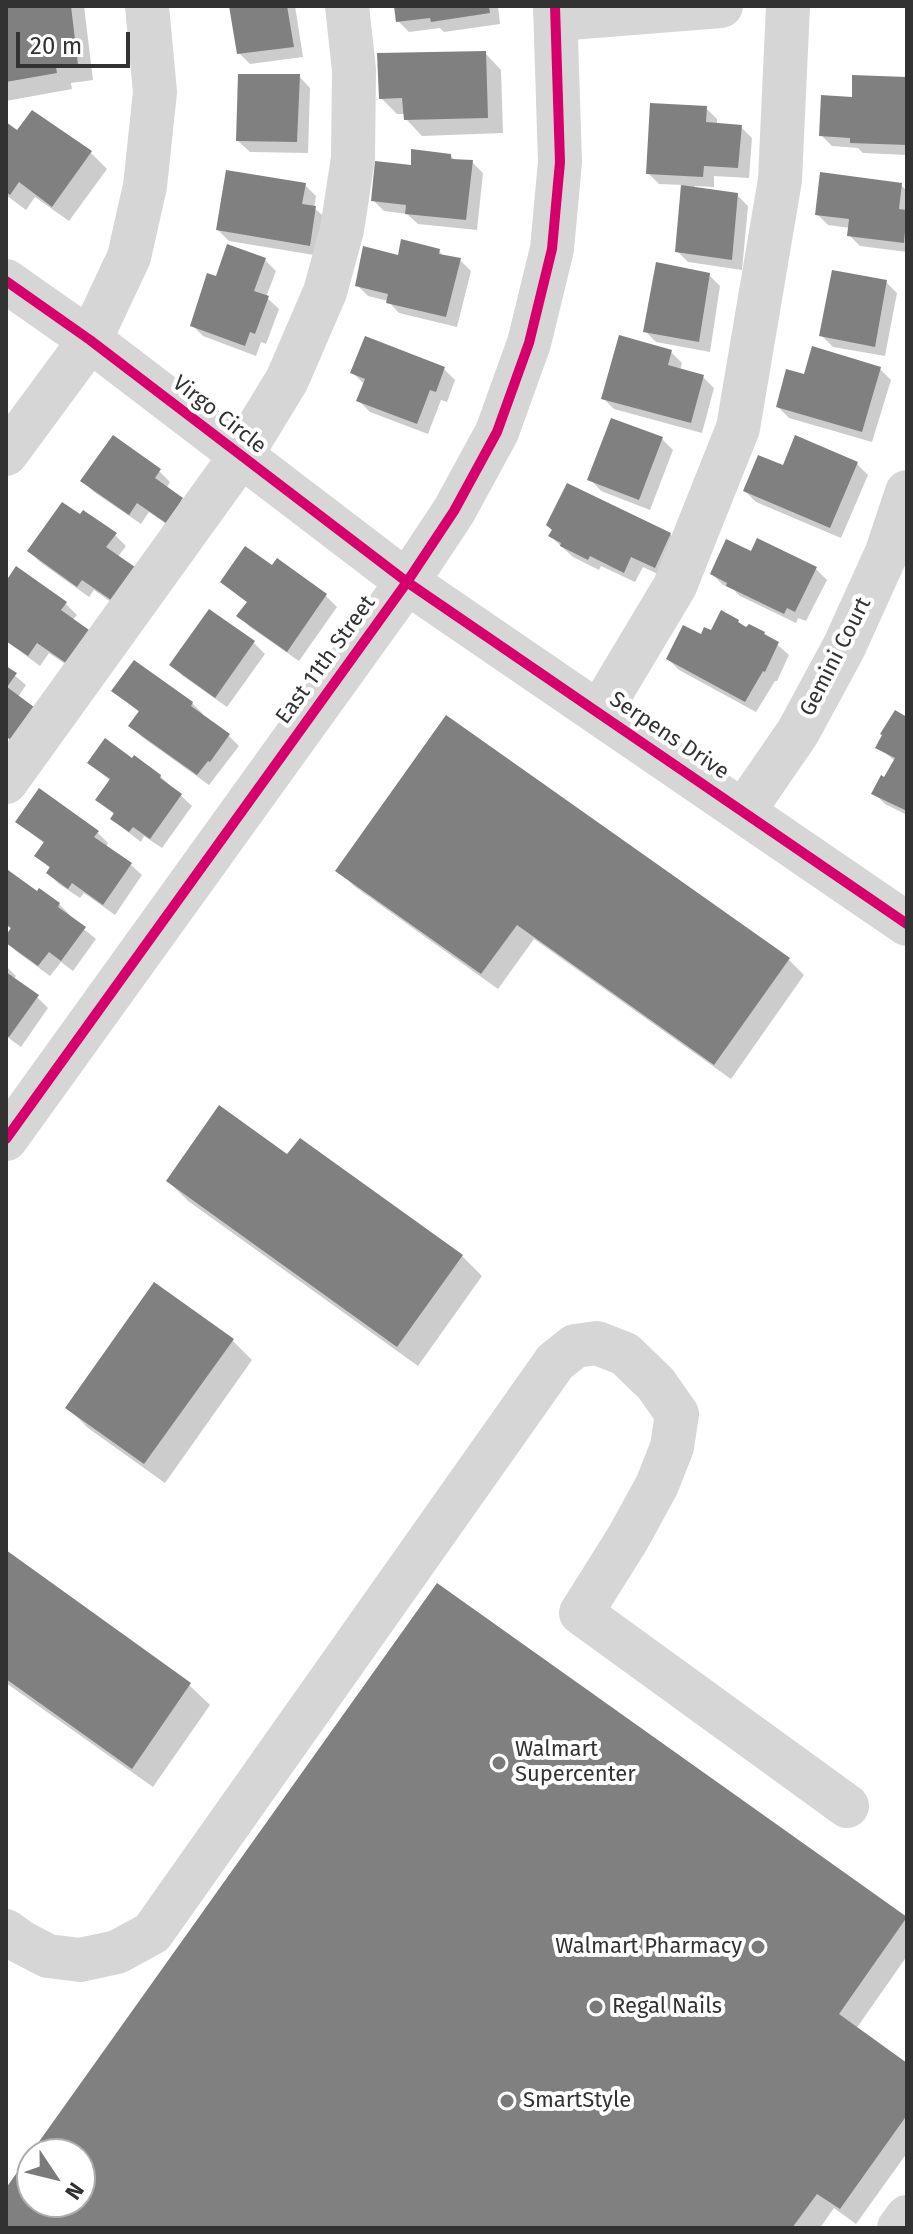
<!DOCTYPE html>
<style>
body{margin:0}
#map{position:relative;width:913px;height:2234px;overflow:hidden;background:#fff;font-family:"Fira Sans",sans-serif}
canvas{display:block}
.frame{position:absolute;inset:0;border:8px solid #323232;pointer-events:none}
.north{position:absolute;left:16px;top:2138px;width:80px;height:80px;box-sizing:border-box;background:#fff;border:2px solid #adadad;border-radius:50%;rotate:125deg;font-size:22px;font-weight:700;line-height:32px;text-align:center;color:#323232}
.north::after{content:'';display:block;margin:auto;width:28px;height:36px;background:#7a7a7a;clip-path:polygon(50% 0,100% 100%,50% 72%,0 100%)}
.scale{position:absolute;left:16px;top:32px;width:114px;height:36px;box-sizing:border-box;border:4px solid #323232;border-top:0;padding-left:10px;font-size:24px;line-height:28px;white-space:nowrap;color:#323232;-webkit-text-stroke:6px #fff;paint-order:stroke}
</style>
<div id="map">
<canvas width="913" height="2234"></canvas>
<div class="frame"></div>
<div class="north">N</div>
<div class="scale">20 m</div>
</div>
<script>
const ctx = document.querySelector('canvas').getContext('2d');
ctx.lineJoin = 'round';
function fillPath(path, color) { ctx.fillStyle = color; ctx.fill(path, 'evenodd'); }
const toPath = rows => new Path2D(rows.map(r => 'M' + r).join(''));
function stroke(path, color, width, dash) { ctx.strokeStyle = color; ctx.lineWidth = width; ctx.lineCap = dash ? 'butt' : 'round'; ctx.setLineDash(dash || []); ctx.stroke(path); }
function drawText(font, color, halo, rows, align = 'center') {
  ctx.font = font + ' "Fira Sans",sans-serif'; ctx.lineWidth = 8; ctx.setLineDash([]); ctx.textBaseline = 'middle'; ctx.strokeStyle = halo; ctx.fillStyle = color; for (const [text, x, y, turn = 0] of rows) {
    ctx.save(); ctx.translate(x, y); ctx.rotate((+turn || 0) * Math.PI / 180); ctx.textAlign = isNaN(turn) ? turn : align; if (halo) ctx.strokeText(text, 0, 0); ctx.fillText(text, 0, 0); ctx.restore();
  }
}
fillPath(toPath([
 [6,6,84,6,93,80,71,83,72,89,6,101],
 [231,6,295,6,303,57,250,64,239,53],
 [396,6,498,6,500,24,444,32,440,28,409,32,398,21],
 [485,53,501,70,503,133,422,136,406,119,405,114,397,114,381,98],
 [299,76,310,88,308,153,250,152,238,141],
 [907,79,907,155,863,153,858,148,832,146,821,135,854,99],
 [706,108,717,119,717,125,741,127,752,138,749,178,714,176,714,187,695,186,694,189,737,195,748,206,742,270,688,262,677,251,683,185,659,184,648,173],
 [6,125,18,133,91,153,107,169,69,221,35,197,26,210,6,195],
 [450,155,456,161,472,162,483,173,477,230,418,224,407,214,384,211,373,200,413,167],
 [305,185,316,196,314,208,327,219,320,256,229,241,218,230],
 [901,185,907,191,907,252,860,246,849,235,850,228,828,225,817,214],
 [439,251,445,258,460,260,471,271,457,327,399,313,388,301,368,296,357,285,400,258],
 [265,260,276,271,266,297,279,309,266,344,261,342,256,356,203,336,192,325],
 [709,275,720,286,710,352,656,342,645,331],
 [886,282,897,293,885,356,833,347,822,336],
 [670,351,682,363,680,370,703,377,714,388,702,433,614,409,603,398],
 [444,369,455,380,447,402,441,400,428,434,370,412,359,401,365,385,353,373],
 [880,369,891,380,872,442,789,418,778,407,805,376],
 [612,421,662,439,673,450,650,510,601,491,590,479],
 [857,464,868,475,841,538,756,502,745,491,784,467],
 [159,471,170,482,166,489,193,511,178,532,149,512,141,524,94,492,83,481],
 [81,517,115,535,126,546,117,558,122,610,94,590,89,597,40,562,29,551],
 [670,534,681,545,666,578,643,567,635,582,601,566,599,570,573,557,550,536],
 [752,553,816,569,827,580,806,621,798,618,796,623,740,596,734,590,723,585,712,574],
 [277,561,326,596,337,607,299,661,250,627,239,616,248,603,222,582,273,568],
 [6,584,66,604,77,615,72,621,78,673,49,653,40,666,6,641],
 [738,621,747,630,764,633,789,655,777,681,775,681,756,712,679,670,668,659,702,637],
 [254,643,265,654,227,707,183,676,172,665],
 [6,668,26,685,18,697,23,750,6,737],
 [114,691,192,703,203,714,202,716,228,735,239,746,209,785,142,737,131,726,140,713],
 [907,719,907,815,885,804,874,793,885,779,895,761,878,747],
 [132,760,160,776,192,806,162,848,144,836,141,842,124,829,113,818,115,815,97,800,111,781,89,763],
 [18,822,97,832,108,843,106,847,131,865,142,875,115,915,84,893,80,898,59,884,48,873,51,869,36,856,45,844],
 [338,870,788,959,804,975,731,1079,534,939,498,989,354,886],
 [6,877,59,904,70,915,69,917,96,939,73,971,61,962,50,976,16,951,6,941,12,930,6,925],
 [6,966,16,976,13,980,37,997,48,1008,21,1047,6,1036],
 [288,1157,462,1256,482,1276,418,1366,188,1201,168,1181],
 [232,1340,252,1360,165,1483,88,1428,68,1408],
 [6,1552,189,1685,210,1705,153,1787,6,1683],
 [437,1586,907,1920,907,1956,856,2029,907,2065,907,2153,856,2224,834,2208,820,2228,6,2228,6,2191,32,2155,32,2202,80,2202,80,2154,32,2154]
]), '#0003');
fillPath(toPath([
 [6,6,71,6,78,65,56,67,57,73,6,82],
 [229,6,287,6,294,47,237,54],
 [394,6,489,6,490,13,431,22,430,18,396,22],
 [486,51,488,118,404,120,402,98,379,99,377,53],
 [238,74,300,74,297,142,236,141],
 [852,75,907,77,907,145,850,143,850,138,819,136,821,95,852,97],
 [650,103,707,106,706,122,742,125,738,168,704,166,703,177,646,174],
 [32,110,92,151,52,207,19,182,10,195,6,192,6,122,17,130],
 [411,149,451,154,451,159,473,160,466,220,405,214,406,205,371,201,375,161,411,165],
 [226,170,306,183,302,204,316,206,310,246,216,230],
 [820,172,902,183,899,209,907,210,904,243,847,236,849,219,815,215],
 [681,185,738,193,732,260,675,252],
 [401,239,440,249,439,254,461,258,446,317,386,303,388,294,355,286,363,246,398,255],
 [227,244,266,258,254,291,269,296,255,334,250,332,245,346,190,326,207,273,216,276],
 [656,262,710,273,699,342,643,332],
 [832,270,887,280,875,347,819,336],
 [619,335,672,350,668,365,704,375,691,423,601,399],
 [365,336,445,367,436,392,430,390,417,424,356,401,365,379,350,373],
 [812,346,881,367,862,432,776,407,786,369,804,374],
 [611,418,663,437,639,500,587,480],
 [113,435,161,469,155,478,183,498,166,523,137,503,129,515,80,481],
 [795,435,858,462,830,528,743,491,758,455,783,465],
 [567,483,671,533,655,568,631,557,624,573,590,556,588,560,560,546,561,543,548,536,552,530,546,525],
 [62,502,80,514,83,510,117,533,106,547,135,567,111,600,82,580,77,587,27,551],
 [757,538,817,567,795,612,787,608,784,614,726,586,727,583,710,574,726,539,751,551],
 [245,546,272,565,277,558,327,594,287,652,236,616,247,602,220,582],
 [16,566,67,602,61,610,89,630,66,663,37,643,28,656,6,641,6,581],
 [209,609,255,641,215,698,169,665],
 [721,610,739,620,738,622,746,627,749,624,765,632,764,634,779,642,765,672,763,671,745,702,666,659,683,625,701,634,704,627,711,630],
 [134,660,193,702,191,706,230,734,210,762,208,761,197,775,128,726,139,711,111,691],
 [6,666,17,673,7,687,34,707,11,740,6,736],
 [895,710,907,717,907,811,871,794,881,775,884,777,895,758,875,748,882,735,880,734],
 [446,715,790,958,714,1065,517,925,481,974,335,871],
 [105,738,132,758,134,755,161,775,160,778,182,794,150,839,133,827,129,832,110,819,114,813,95,800,110,779,87,763],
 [39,788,99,831,94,837,132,863,103,905,72,883,68,889,46,873,50,867,34,856,44,842,15,822],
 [8,870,37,891,39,888,60,903,58,907,86,927,61,961,49,952,38,966,6,943,6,935,11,928,6,924,6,874],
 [6,972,39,995,9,1037,6,1035],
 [219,1105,287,1154,300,1138,463,1255,397,1347,166,1181],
 [154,1282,234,1339,144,1464,65,1408],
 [6,1550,191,1683,132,1769,6,1679],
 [437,1583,907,1917,839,2014,907,2063,907,2070,905,2074,907,2076,907,2115,840,2209,817,2194,792,2228,6,2228,6,2188],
 [32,2154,80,2154,80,2202,32,2202]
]), '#808080');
stroke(toPath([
 [557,19,721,6],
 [6,281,90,340,407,582,907,924],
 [6,454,90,340,129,257,145,186,155,92,147,6],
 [599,713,675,586,738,428,780,180,788,6],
 [6,782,240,457,287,380,325,292,342,230,353,158,354,70,347,6],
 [743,812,798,732,844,647,887,552,907,492],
 [6,1139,407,582,454,511,497,432,529,343,552,249,560,162,555,6],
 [6,1931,21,1942,48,1956,80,1960,117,1952,152,1933,555,1362,575,1346,597,1343,625,1354,656,1384,677,1414,672,1447,657,1485,628,1538,581,1613,847,1806],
 [899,2228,907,2217]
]), '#d6d6d6', 44);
stroke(toPath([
 [6,281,90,340,407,582,907,924],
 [6,1139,407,582,454,511,497,432,529,343,552,249,560,162,555,6]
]), '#d6006c', 10);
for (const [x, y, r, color] of [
 [499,1763,8,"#7a7a7a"],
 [758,1947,8,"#7a7a7a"],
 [596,2007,8,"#7a7a7a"],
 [507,2101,8,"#7a7a7a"]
]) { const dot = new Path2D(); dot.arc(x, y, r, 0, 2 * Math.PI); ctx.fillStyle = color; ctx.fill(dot); stroke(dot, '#fff', 3); }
drawText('22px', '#323232', '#fff', [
 ["Virgo Circle",219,415,38],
 ["Gemini Court",836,657,-63],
 ["East 11th Street",326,660,-54],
 ["Serpens Drive",669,736,34]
]);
drawText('22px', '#323232', '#fff', [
 ["Walmart",515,1750],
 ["Supercenter",515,1775],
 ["Walmart Pharmacy",742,1947,"right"],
 ["Regal Nails",612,2007],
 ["SmartStyle",523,2101]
], 'left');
</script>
